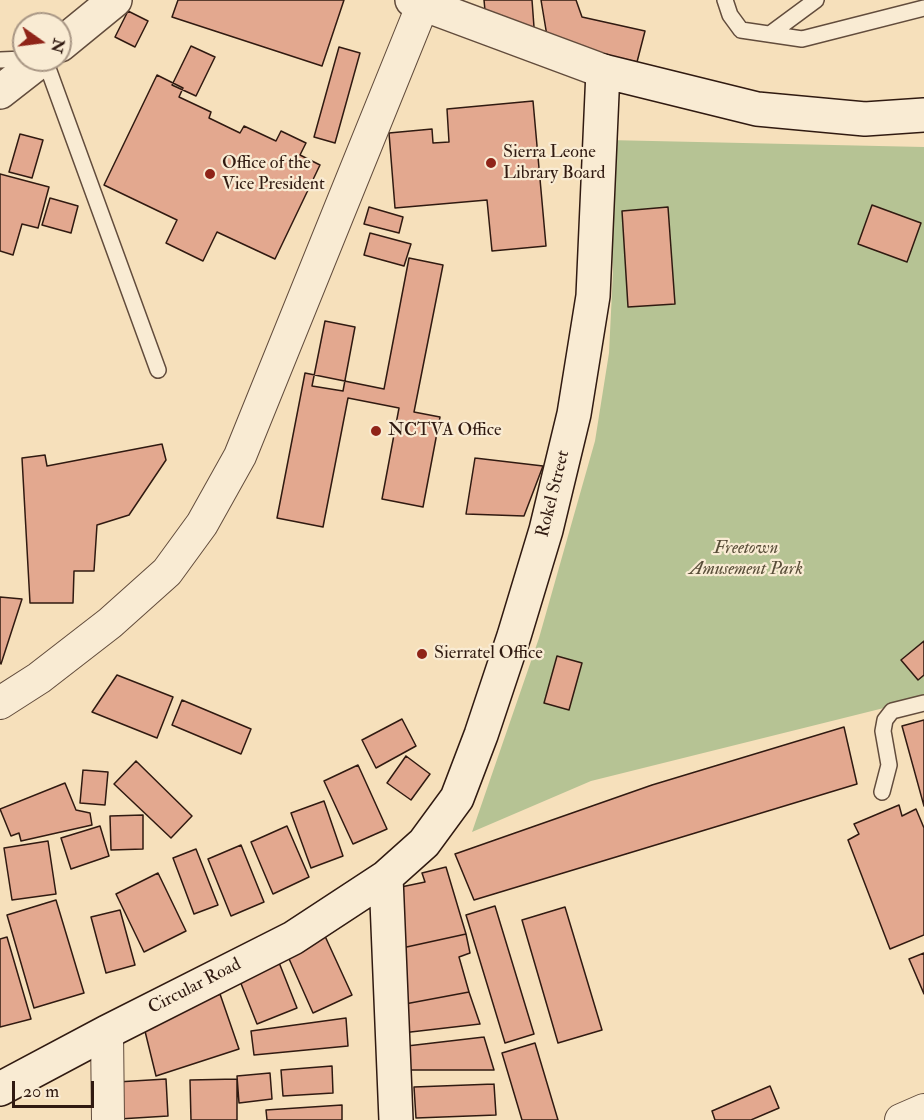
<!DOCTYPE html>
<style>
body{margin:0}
#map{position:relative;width:924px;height:1120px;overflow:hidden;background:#f6e0bb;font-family:"IM FELL Double Pica",serif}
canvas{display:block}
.north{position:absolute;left:12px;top:12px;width:60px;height:60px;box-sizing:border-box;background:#f9ebd3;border:2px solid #a99785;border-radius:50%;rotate:104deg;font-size:16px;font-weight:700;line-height:24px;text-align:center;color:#301a11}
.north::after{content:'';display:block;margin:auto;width:21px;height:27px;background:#8f2418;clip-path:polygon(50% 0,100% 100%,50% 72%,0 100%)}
.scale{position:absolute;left:12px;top:1081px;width:82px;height:27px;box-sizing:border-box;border:3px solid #301a11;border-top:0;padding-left:8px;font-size:18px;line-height:21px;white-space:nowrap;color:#301a11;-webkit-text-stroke:4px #f9ebd3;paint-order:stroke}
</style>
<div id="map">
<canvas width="924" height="1120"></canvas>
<div class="north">N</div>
<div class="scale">20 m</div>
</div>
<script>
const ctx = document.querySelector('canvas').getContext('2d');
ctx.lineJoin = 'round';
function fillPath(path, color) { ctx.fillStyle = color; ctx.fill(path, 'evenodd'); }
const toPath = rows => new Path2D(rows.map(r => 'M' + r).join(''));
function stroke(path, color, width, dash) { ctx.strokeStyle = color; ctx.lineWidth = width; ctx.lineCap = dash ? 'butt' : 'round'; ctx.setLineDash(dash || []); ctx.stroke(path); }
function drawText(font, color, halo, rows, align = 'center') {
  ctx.font = font + ' "IM FELL Double Pica",serif'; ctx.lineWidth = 4.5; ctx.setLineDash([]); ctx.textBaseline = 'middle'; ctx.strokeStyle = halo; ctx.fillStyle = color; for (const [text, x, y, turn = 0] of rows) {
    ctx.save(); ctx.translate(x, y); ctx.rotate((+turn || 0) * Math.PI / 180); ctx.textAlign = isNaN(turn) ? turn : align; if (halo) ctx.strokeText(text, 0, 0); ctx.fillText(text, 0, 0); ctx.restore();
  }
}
fillPath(toPath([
 [607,140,924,147,924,698,591,781,472,832,539,638,595,441,609,353,613,271]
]), '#b6c394');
const building = toPath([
 [178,0,344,0,322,66,172,17,178,0],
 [484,0,532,0,534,27,486,21,484,0],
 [541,0,576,0,582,17,645,31,637,62,548,42,541,0],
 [128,11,148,21,135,47,115,37,128,11],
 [191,46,215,57,196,96,172,85,191,46],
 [339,47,360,53,335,143,314,137,339,47],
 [157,75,183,88,179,97,211,112,209,118,240,133,244,126,276,141,281,131,306,143,300,155,320,165,275,259,217,232,203,261,166,243,177,220,104,185,157,75],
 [533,101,546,246,492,251,487,200,395,208,389,133,432,129,433,143,449,142,447,109,533,101],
 [20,134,43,140,32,178,9,172,20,134],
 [0,174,49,187,38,228,22,224,13,255,0,251,0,174],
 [50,198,78,206,71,233,42,225,50,198],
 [872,205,921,223,907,262,858,244,872,205],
 [369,207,403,217,399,233,364,224,369,207],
 [668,207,675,304,628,307,622,211,668,207],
 [370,233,411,244,404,266,364,255,370,233],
 [409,258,443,265,414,412,440,417,423,507,382,499,399,408,348,398,323,527,277,518,305,373,384,389,409,258],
 [325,321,355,327,343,391,312,386,325,321],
 [162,444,166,460,129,515,97,525,94,571,74,571,73,603,30,603,22,458,45,455,47,466,162,444],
 [475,458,543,466,524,516,466,514,475,458],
 [0,597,22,599,1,664,0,663,0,597],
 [924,641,924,675,918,680,901,660,924,641],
 [557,656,582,663,569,710,544,703,557,656],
 [117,675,173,697,157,738,92,712,117,675],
 [182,700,251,729,241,754,172,725,182,700],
 [402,719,416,746,376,768,362,740,402,719],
 [924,720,924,806,902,726,924,720],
 [844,727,857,784,474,900,455,854,652,785,844,727],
 [406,756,430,774,411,800,387,783,406,756],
 [136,761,192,816,171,838,114,784,136,761],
 [358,765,387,829,353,844,324,781,358,765],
 [83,770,108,772,105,805,80,803,83,770],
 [65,783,76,810,90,813,92,825,21,841,19,833,11,836,0,809,65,783],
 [324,801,343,856,311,868,291,813,324,801],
 [899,805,902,816,916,809,924,828,924,935,890,949,848,840,859,834,854,824,899,805],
 [143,815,143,849,111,850,110,816,143,815],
 [100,826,109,856,71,869,61,838,100,826],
 [287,826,309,877,273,894,251,842,287,826],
 [48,841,56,894,12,900,4,848,48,841],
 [241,845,264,902,231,916,208,859,241,845],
 [196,849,218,905,194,914,173,858,196,849],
 [446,867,466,934,402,948,401,887,425,882,422,873,446,867],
 [158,873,186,931,144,952,116,894,158,873],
 [56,900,84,993,34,1008,7,915,56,900],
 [495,906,534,1034,505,1043,466,915,495,906],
 [565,907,602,1030,558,1043,522,920,565,907],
 [120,910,135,965,106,973,91,917,120,910],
 [324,934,352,995,313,1013,286,952,324,934],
 [466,934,470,953,459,957,469,992,405,1004,402,948,466,934],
 [7,937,31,1019,0,1027,0,939,7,937],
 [924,953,924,994,909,959,924,953],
 [278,960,297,1008,257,1024,238,976,278,960],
 [469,992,480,1024,402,1033,405,1004,469,992],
 [220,994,239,1049,156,1076,143,1023,220,994],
 [346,1018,348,1046,254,1055,251,1031,346,1018],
 [484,1037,494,1070,406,1070,407,1046,484,1037],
 [535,1043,558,1120,522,1120,502,1053,535,1043],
 [332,1066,333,1093,283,1096,281,1070,332,1066],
 [270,1073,272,1099,239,1103,237,1076,270,1073],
 [166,1079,168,1116,119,1119,117,1082,166,1079],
 [237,1079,237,1120,191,1120,190,1080,237,1079],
 [494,1084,496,1115,416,1118,414,1087,494,1084],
 [770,1086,779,1108,751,1120,715,1120,712,1111,770,1086],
 [342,1105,342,1120,267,1120,266,1110,342,1105]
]);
fillPath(building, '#e3a88f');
stroke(building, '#301a11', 1.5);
const service = toPath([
 [725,0,730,15,741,30,802,39,924,8],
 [770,34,816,0],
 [0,60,24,59],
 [45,60,158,370],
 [882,792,889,765,883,731,885,720,892,711,924,703]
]);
const minor = toPath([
 [0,703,39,678,110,623,167,572,202,524,240,456,423,4],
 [107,1032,108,1120],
 [901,1120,924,1110]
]);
const tertiary = toPath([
 [412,0,603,71],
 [60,45,115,0],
 [0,92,41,60]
]);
const secondary = toPath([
 [386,877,396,1120],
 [0,1089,107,1032,293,938,386,877,424,843,457,798,481,735,514,636,546,530,574,414,593,296,603,71,757,109,865,119,924,115]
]);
stroke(service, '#624c3c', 18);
stroke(minor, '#624c3c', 34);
stroke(tertiary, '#624c3c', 36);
stroke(secondary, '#301a11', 36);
stroke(service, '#f9ebd3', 15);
stroke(minor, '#f9ebd3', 32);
stroke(tertiary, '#f9ebd3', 33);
stroke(secondary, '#f9ebd3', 33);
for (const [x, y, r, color] of [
 [491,163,6,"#8f2418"],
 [210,174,6,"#8f2418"],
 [376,431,6,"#8f2418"],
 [422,654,6,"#8f2418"]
]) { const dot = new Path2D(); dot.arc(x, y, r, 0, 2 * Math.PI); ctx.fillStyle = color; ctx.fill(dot); stroke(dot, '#f9ebd3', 2); }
drawText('18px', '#301a11', '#f9ebd3', [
 ["Sierra Leone",503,153],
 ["Library Board",503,174],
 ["Office of the",222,164],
 ["Vice President",222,185],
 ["NCTVA Office",388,431],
 ["Sierratel Office",434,654]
], 'left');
drawText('18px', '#301a11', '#f9ebd3', [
 ["Rokel Street",554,494,-76],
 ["Circular Road",195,987,-27]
]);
drawText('italic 18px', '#584d38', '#f9ebd3', [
 ["Freetown",746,549],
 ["Amusement Park",746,570]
]);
</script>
